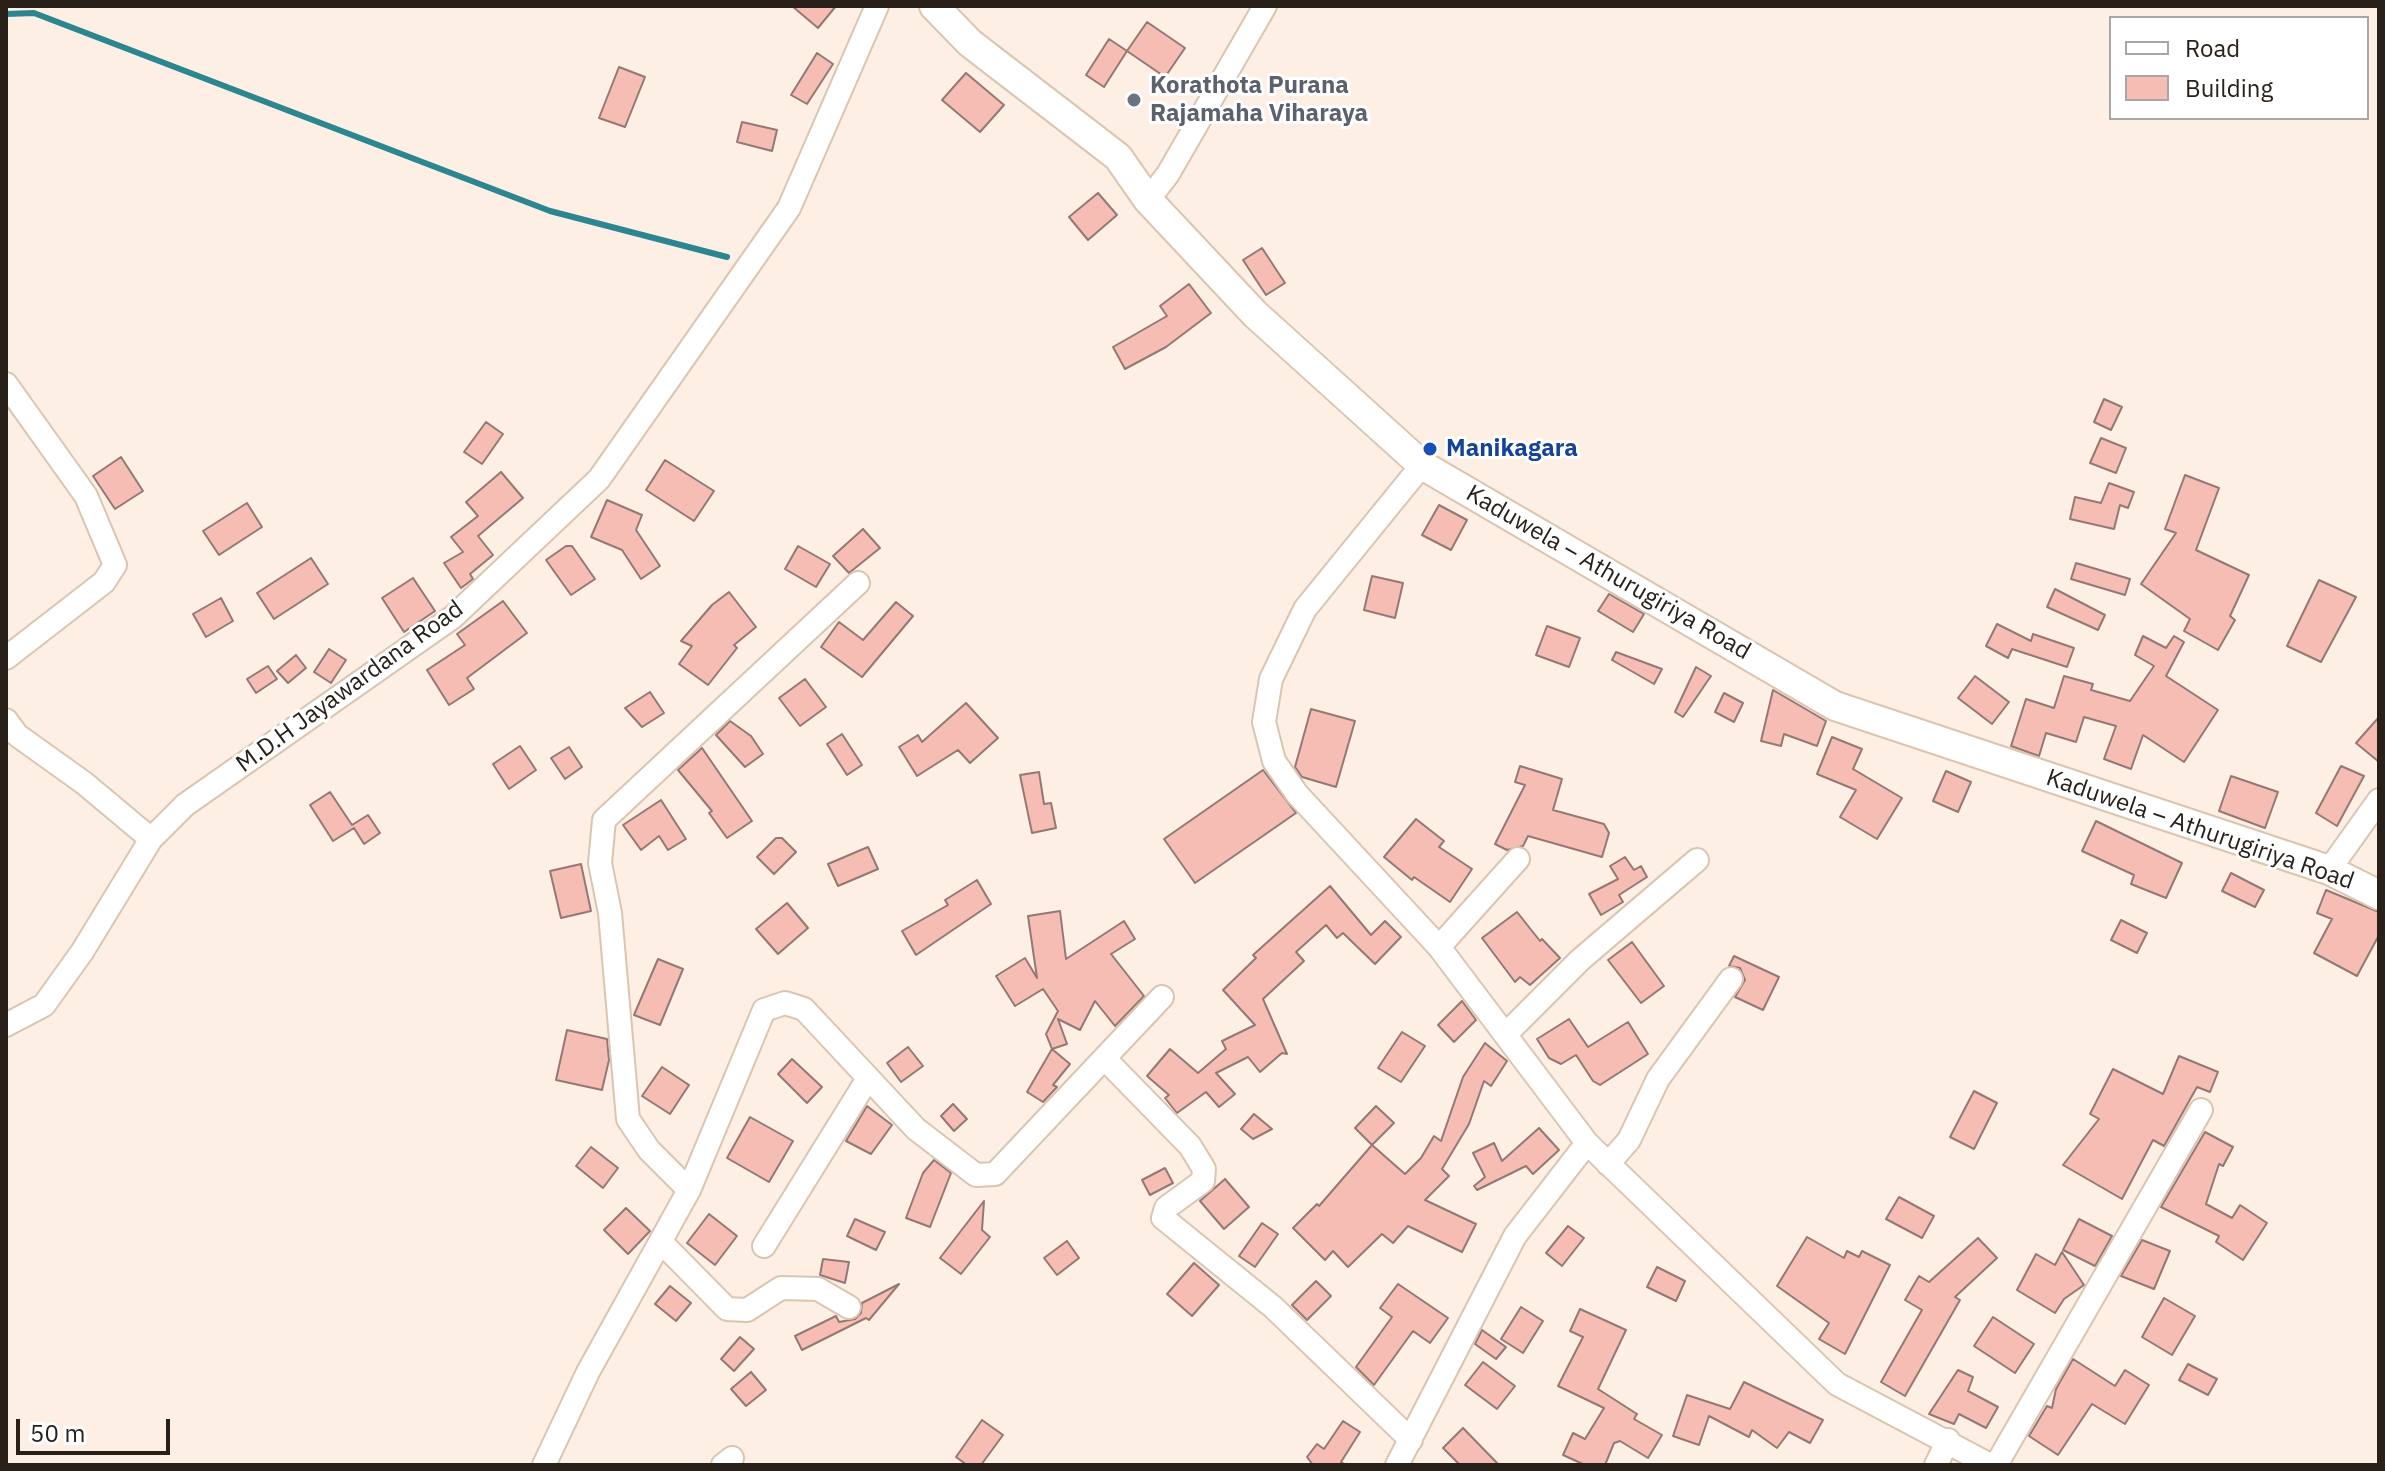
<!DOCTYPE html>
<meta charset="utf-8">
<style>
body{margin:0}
#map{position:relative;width:2385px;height:1471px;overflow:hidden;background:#fdefe3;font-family:"IBM Plex Sans",sans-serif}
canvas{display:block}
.frame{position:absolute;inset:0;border:8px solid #282019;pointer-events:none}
.legend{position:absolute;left:2109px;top:16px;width:260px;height:104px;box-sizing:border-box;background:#fff;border:2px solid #a9a6a3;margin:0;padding:10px 14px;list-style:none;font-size:24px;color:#282019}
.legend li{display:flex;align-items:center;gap:16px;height:40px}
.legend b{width:40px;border:2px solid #a9a6a3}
.scale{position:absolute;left:16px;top:1419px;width:154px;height:36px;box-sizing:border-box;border:4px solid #282019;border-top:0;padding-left:10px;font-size:24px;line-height:28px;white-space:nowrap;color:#282019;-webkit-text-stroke:6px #fff;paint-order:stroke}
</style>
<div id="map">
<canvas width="2385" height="1471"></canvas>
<div class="frame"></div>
<ul class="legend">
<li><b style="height:10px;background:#fff"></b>Road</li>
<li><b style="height:22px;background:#f5bdb3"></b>Building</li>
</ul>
<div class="scale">50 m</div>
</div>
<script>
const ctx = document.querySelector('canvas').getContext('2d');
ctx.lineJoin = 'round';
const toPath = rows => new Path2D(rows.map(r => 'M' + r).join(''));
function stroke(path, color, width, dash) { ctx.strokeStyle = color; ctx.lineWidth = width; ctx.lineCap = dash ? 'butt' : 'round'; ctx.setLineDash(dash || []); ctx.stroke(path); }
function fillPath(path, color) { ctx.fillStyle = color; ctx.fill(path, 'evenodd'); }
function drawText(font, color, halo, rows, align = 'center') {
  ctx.font = font + ' "IBM Plex Sans",sans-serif'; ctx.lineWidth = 6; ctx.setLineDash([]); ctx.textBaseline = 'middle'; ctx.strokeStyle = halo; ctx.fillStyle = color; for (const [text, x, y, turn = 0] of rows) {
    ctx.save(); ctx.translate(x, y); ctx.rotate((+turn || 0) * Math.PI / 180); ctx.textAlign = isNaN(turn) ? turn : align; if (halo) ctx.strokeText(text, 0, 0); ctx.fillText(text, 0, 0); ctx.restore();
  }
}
stroke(toPath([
 [6,14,34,13,550,211,727,257]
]), '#2b8690', 6);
const building = toPath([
 [792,6,836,6,818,28,792,6],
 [1147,22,1185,48,1165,77,1127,51,1147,22],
 [1109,39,1127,51,1104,87,1086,75,1109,39],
 [817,53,833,64,807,104,791,95,817,53],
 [619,67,645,77,625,127,599,118,619,67],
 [966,73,1004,105,980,132,942,100,966,73],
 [742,122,777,130,772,151,737,142,742,122],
 [1098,193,1117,215,1088,240,1069,217,1098,193],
 [1262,248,1285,283,1266,295,1243,260,1262,248],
 [1189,284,1211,313,1166,347,1125,369,1113,347,1167,316,1160,306,1189,284],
 [2104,399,2122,407,2111,430,2094,422,2104,399],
 [486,422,503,434,482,464,464,452,486,422],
 [2101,438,2126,448,2116,473,2090,463,2101,438],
 [121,457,143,491,115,509,93,476,121,457],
 [665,460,714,491,694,521,646,490,665,460],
 [501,472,523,498,478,536,493,555,470,574,473,579,461,588,444,563,463,552,451,537,478,516,466,502,501,472],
 [2185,475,2219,488,2196,550,2249,575,2230,616,2235,620,2218,650,2184,631,2190,619,2141,584,2176,533,2165,529,2185,475],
 [2109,483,2134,492,2128,508,2120,505,2114,529,2070,519,2075,497,2101,503,2109,483],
 [607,500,642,515,636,530,660,566,641,579,622,550,591,537,607,500],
 [247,503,262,527,219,555,203,531,247,503],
 [1439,505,1467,520,1451,550,1422,535,1439,505],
 [863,529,880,548,849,573,833,556,863,529],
 [566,546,572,546,595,579,571,595,546,560,566,546],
 [798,546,830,564,816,587,785,569,798,546],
 [311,558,328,584,274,619,257,593,311,558],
 [2076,563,2130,579,2125,595,2071,579,2076,563],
 [1372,576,1403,583,1395,618,1364,610,1372,576],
 [413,578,435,611,404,632,382,598,413,578],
 [2319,580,2356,597,2321,662,2287,646,2319,580],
 [2055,589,2105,615,2098,630,2047,607,2055,589],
 [729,592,756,627,734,645,737,648,708,685,679,664,692,646,681,641,712,605,729,592],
 [1609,594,1644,614,1633,632,1598,611,1609,594],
 [221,598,233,621,206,637,193,614,221,598],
 [503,601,527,633,467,678,474,689,449,705,427,670,465,645,457,634,503,601],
 [896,602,913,616,862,677,821,647,839,622,863,640,896,602],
 [1997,624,2031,641,2033,634,2074,648,2067,667,2012,649,2008,658,1986,646,1997,624],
 [1547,626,1580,638,1569,667,1536,655,1547,626],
 [2143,636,2166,648,2174,636,2184,642,2166,676,2218,710,2184,762,2143,735,2131,769,2104,759,2116,726,2084,717,2076,742,2046,733,2039,756,2011,746,2026,699,2054,708,2064,676,2093,684,2091,690,2130,701,2154,666,2135,655,2143,636],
 [329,649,346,660,331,683,314,672,329,649],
 [1616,652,1662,669,1654,684,1612,660,1616,652],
 [296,655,306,668,288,683,277,671,296,655],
 [268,666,277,679,256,693,247,679,268,666],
 [1696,667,1711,676,1683,717,1675,712,1696,667],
 [1975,676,2009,702,1992,724,1958,698,1975,676],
 [805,679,826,707,800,726,779,698,805,679],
 [1773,690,1826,721,1817,746,1784,734,1781,746,1761,741,1773,690],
 [650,692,664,713,642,727,625,708,650,692],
 [1724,693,1743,703,1734,722,1715,712,1724,693],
 [966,703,998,738,970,763,958,750,917,776,899,747,918,735,922,742,966,703],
 [1311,709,1355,721,1336,787,1302,777,1295,767,1311,709],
 [2379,717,2379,762,2356,743,2379,717],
 [730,721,751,736,763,754,745,767,716,735,730,721],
 [842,734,862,765,847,775,827,744,842,734],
 [1832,737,1862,749,1853,769,1902,798,1877,839,1840,817,1856,790,1817,774,1832,737],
 [520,746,536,770,509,789,493,764,520,746],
 [569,747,582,767,565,779,551,758,569,747],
 [702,748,752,821,727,838,709,813,712,811,678,770,702,748],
 [1520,766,1562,779,1553,810,1604,824,1609,833,1602,857,1528,836,1523,846,1507,850,1495,844,1525,785,1515,782,1520,766],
 [2341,766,2364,776,2337,826,2316,813,2341,766],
 [1263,770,1296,813,1195,883,1164,839,1263,770],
 [1946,771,1971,782,1958,812,1933,801,1946,771],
 [1039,772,1044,804,1051,803,1056,828,1032,833,1020,775,1039,772],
 [2231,776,2278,792,2265,828,2219,811,2231,776],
 [330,792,352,825,368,815,380,833,364,844,354,828,333,841,310,805,330,792],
 [661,800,686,839,668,850,659,836,641,850,623,825,661,800],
 [1416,819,1444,841,1439,847,1472,869,1450,902,1414,877,1412,880,1384,857,1416,819],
 [2096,821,2182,863,2166,898,2131,884,2134,875,2082,851,2096,821],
 [776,838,782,838,796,852,774,874,757,857,776,838],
 [868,847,878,869,838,886,828,864,868,847],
 [1625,857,1634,870,1641,866,1647,877,1619,895,1623,902,1601,915,1589,894,1618,879,1610,866,1625,857],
 [581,864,591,911,561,918,550,871,581,864],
 [2231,873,2264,890,2255,907,2222,891,2231,873],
 [977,880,991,904,916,955,902,931,948,905,945,900,977,880],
 [1330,886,1371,935,1385,921,1401,937,1375,964,1343,933,1337,938,1326,925,1296,952,1304,961,1263,999,1287,1054,1282,1053,1260,1072,1248,1057,1216,1073,1235,1094,1219,1107,1206,1092,1177,1113,1165,1098,1169,1095,1147,1076,1170,1049,1198,1073,1226,1049,1222,1041,1255,1025,1223,990,1256,958,1253,955,1330,886],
 [2326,890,2379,912,2379,935,2357,976,2314,953,2332,919,2317,913,2326,890],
 [787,903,808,928,778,954,756,929,787,903],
 [1060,911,1066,959,1124,921,1135,939,1111,954,1144,996,1115,1026,1095,1001,1080,1030,1058,1019,1067,1044,1052,1049,1046,1034,1058,1011,1043,989,1015,1006,996,976,1025,958,1037,978,1028,916,1060,911],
 [1517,912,1540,941,1542,939,1560,958,1530,985,1520,977,1515,982,1482,938,1517,912],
 [2121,920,2147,933,2137,953,2111,940,2121,920],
 [1632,942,1664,986,1641,1003,1608,960,1632,942],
 [1734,956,1779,977,1763,1010,1735,997,1745,980,1740,968,1729,966,1734,956],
 [658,959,683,969,660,1025,634,1015,658,959],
 [1462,1001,1476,1020,1454,1042,1438,1025,1462,1001],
 [1569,1019,1588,1047,1628,1022,1648,1054,1600,1085,1593,1081,1576,1055,1561,1064,1549,1058,1537,1039,1569,1019],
 [567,1030,607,1039,609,1060,602,1090,556,1080,567,1030],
 [1402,1032,1425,1046,1401,1082,1378,1068,1402,1032],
 [1485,1043,1507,1061,1491,1086,1484,1081,1469,1124,1442,1169,1449,1176,1425,1200,1476,1224,1462,1252,1408,1226,1393,1243,1382,1234,1348,1267,1333,1251,1325,1260,1293,1228,1317,1204,1319,1206,1372,1145,1405,1174,1421,1158,1434,1136,1441,1141,1463,1077,1485,1043],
 [908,1047,923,1066,901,1082,887,1063,908,1047],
 [1052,1049,1070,1064,1053,1085,1057,1087,1043,1102,1027,1092,1052,1049],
 [2179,1056,2218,1072,2210,1092,2197,1087,2164,1146,2153,1140,2122,1199,2063,1165,2099,1119,2090,1114,2113,1069,2163,1094,2179,1056],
 [792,1059,822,1087,807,1103,778,1074,792,1059],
 [662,1067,689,1085,670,1114,642,1096,662,1067],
 [1974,1091,1997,1103,1974,1149,1950,1137,1974,1091],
 [953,1104,967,1119,954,1131,941,1116,953,1104],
 [867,1106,892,1125,871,1154,846,1141,867,1106],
 [1376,1106,1394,1123,1372,1145,1355,1128,1376,1106],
 [1254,1114,1272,1129,1253,1139,1241,1129,1254,1114],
 [750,1117,793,1141,769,1182,727,1158,750,1117],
 [1539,1128,1559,1150,1533,1174,1526,1166,1477,1190,1474,1186,1485,1177,1473,1153,1494,1143,1502,1161,1539,1128],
 [2205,1132,2233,1147,2223,1166,2219,1164,2206,1204,2232,1218,2240,1205,2267,1223,2243,1260,2216,1242,2219,1236,2161,1207,2205,1132],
 [591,1147,618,1168,603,1188,576,1166,591,1147],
 [934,1160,951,1173,930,1227,906,1218,923,1173,934,1160],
 [1165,1168,1173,1183,1150,1195,1142,1180,1165,1168],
 [1225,1179,1249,1207,1224,1229,1200,1201,1225,1179],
 [1899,1197,1934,1216,1922,1238,1886,1219,1899,1197],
 [984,1201,982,1230,990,1237,961,1274,940,1258,984,1201],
 [626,1208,650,1231,628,1254,604,1230,626,1208],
 [709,1214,737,1236,715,1265,687,1243,709,1214],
 [855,1219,885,1232,876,1250,847,1236,855,1219],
 [2079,1219,2112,1236,2095,1266,2063,1250,2079,1219],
 [1262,1223,1278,1234,1255,1267,1239,1256,1262,1223],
 [1568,1226,1584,1238,1562,1266,1546,1253,1568,1226],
 [1807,1237,1844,1258,1847,1251,1859,1257,1862,1251,1890,1265,1845,1354,1819,1339,1829,1323,1777,1286,1807,1237],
 [1978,1238,1997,1258,1955,1297,1960,1300,1905,1396,1881,1382,1922,1310,1905,1300,1919,1276,1929,1282,1978,1238],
 [2142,1240,2170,1251,2154,1289,2121,1276,2142,1240],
 [1067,1241,1079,1258,1057,1275,1044,1258,1067,1241],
 [2062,1252,2084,1285,2064,1299,2055,1313,2017,1290,2036,1254,2055,1265,2062,1252],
 [823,1259,849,1262,845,1283,820,1275,823,1259],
 [1194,1263,1219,1285,1192,1316,1167,1294,1194,1263],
 [1657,1267,1685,1281,1676,1301,1647,1287,1657,1267],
 [1316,1281,1331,1296,1307,1320,1292,1305,1316,1281],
 [899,1284,869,1320,866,1318,802,1350,795,1336,836,1316,839,1322,855,1319,861,1313,862,1303,899,1284],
 [1398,1284,1448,1318,1430,1343,1413,1331,1374,1385,1356,1367,1392,1317,1380,1308,1398,1284],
 [670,1286,691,1303,676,1321,655,1304,670,1286],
 [2164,1298,2195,1316,2172,1355,2142,1337,2164,1298],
 [1521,1307,1543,1321,1523,1353,1501,1339,1521,1307],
 [1580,1309,1626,1330,1598,1389,1637,1414,1634,1419,1662,1435,1648,1458,1620,1441,1614,1443,1605,1465,1585,1465,1563,1455,1573,1433,1585,1439,1604,1408,1558,1386,1583,1337,1570,1331,1580,1309],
 [1993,1317,2034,1344,2015,1373,1974,1346,1993,1317],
 [1482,1330,1506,1347,1496,1359,1475,1344,1482,1330],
 [740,1337,754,1349,734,1371,721,1359,740,1337],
 [2073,1359,2115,1386,2125,1370,2149,1385,2125,1424,2092,1404,2058,1455,2029,1436,2047,1406,2052,1408,2056,1389,2073,1359],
 [1483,1362,1515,1386,1497,1409,1465,1385,1483,1362],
 [2188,1364,2217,1379,2208,1395,2179,1380,2188,1364],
 [1958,1370,1973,1377,1968,1391,1998,1407,1986,1428,1959,1414,1954,1424,1929,1414,1958,1370],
 [751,1372,766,1390,746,1406,731,1389,751,1372],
 [1744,1382,1823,1420,1810,1443,1789,1432,1777,1448,1752,1430,1749,1437,1709,1416,1699,1445,1673,1436,1687,1395,1730,1409,1744,1382],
 [982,1420,1003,1435,981,1465,967,1465,956,1457,982,1420],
 [1343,1421,1360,1432,1341,1462,1346,1465,1313,1465,1307,1457,1317,1444,1324,1449,1343,1421],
 [1463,1428,1499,1465,1460,1465,1443,1448,1463,1428]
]);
fillPath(building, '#f5bdb3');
stroke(building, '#957873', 2);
const minor = toPath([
 [1148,200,1168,174,1265,6],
 [6,384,86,496,115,565,104,582,6,658],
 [1422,465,1305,609,1271,679,1264,722,1274,761,1297,794,1439,947,1587,1143,1837,1384,1990,1465],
 [6,720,17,735,84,783,151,839],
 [2329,870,2379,800],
 [1439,947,1518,859],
 [6,1025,44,1005,82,952,151,839,185,805,453,617,599,479,789,208,877,6],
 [1507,1033,1580,960,1697,860],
 [1105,1059,1190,1146,1204,1169,1203,1181,1166,1208,1163,1218,1273,1307,1411,1440],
 [1608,1164,1629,1140,1658,1079,1731,979],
 [689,1190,649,1150,628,1119,610,913,600,863,604,820,858,583],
 [661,1242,727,1309,747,1310,781,1288,818,1289,849,1307],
 [764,1246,867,1080],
 [544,1465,588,1372,689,1190,764,1010,785,1003,804,1009,916,1129,976,1175,995,1174,1162,997],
 [723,1465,732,1458],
 [1397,1465,1515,1236,1587,1143],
 [1936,1465,1948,1440],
 [1996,1465,2201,1110]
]);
const major = toPath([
 [934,6,970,43,1118,157,1148,200,1255,314,1422,465,1835,706,2329,870,2379,895]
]);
stroke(minor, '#dbc5b1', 26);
stroke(major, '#dbc5b1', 32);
stroke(minor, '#fff', 22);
stroke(major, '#fff', 28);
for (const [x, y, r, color] of [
 [1134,100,8,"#6b7280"],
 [1430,449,8,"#1a4fb4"]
]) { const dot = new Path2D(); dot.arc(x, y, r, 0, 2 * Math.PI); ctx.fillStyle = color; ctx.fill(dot); stroke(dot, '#fff', 3); }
drawText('bold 24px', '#5b616d', '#fff', [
 ["Korathota Purana",1150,86],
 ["Rajamaha Viharaya",1150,114]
], 'left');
drawText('bold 24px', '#164399', '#fff', [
 ["Manikagara",1446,449]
], 'left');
drawText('24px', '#282019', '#fff', [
 ["Kaduwela – Athurugiriya Road",1608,573,30],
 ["M.D.H Jayawardana Road",350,687,-36],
 ["Kaduwela – Athurugiriya Road",2200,830,19]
]);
</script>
